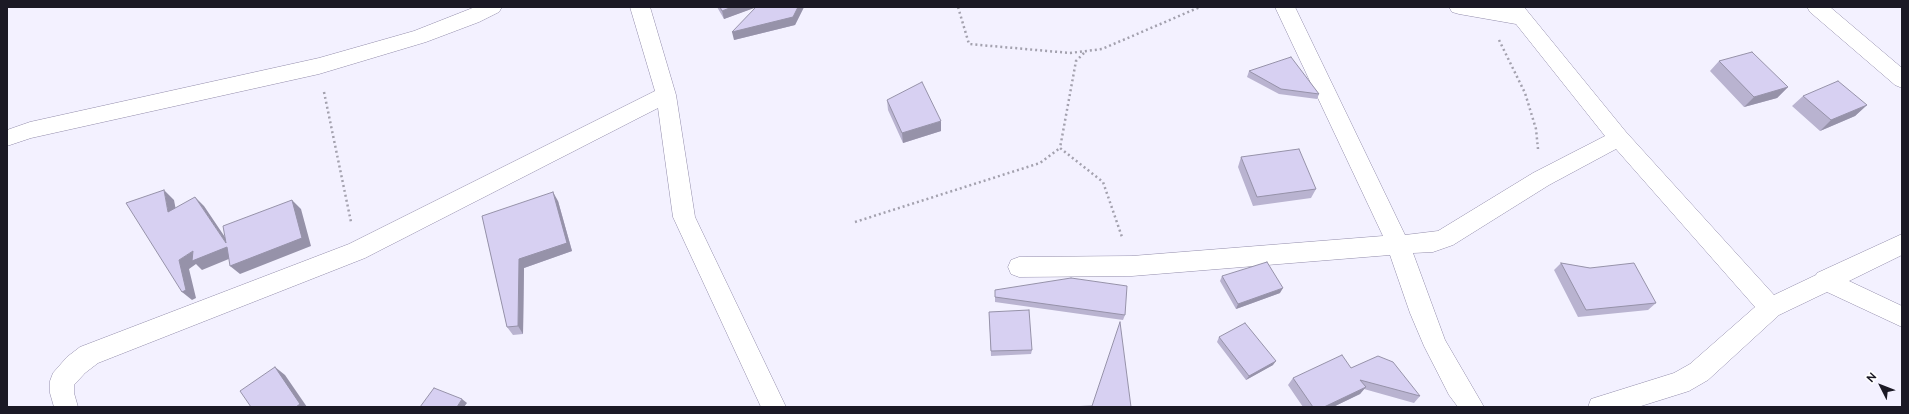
<!DOCTYPE html>
<style>
body{margin:0}
#map{position:relative;width:1909px;height:414px;overflow:hidden;background:#f3f1ff;font-family:Raleway,sans-serif}
canvas{display:block}
.frame{position:absolute;inset:0;border:8px solid #1b1925;pointer-events:none}
.north{position:absolute;left:1861px;top:366px;width:40px;height:40px;-webkit-text-stroke:3px #fff;paint-order:stroke;rotate:312deg;font-size:11px;font-weight:700;line-height:16px;text-align:center;color:#1b1925}
.north::after{content:'';display:block;margin:auto;width:14px;height:18px;background:#1b1925;clip-path:polygon(50% 0,100% 100%,50% 72%,0 100%)}
</style>
<div id="map">
<canvas width="1909" height="414"></canvas>
<div class="frame"></div>
<div class="north">N</div>
</div>
<script>
const ctx = document.querySelector('canvas').getContext('2d');
ctx.lineJoin = 'round';
const toPath = rows => new Path2D(rows.map(r => 'M' + r).join(''));
function stroke(path, color, width, dash) { ctx.strokeStyle = color; ctx.lineWidth = width; ctx.lineCap = dash ? 'butt' : 'round'; ctx.setLineDash(dash || []); ctx.stroke(path); }
function fillPath(path, color) { ctx.fillStyle = color; ctx.fill(path, 'evenodd'); }
const street = toPath([
 [475,7,502,7,499,12,479,22,426,42,319,74,31,138,7,146,7,130,30,122,319,58,414,31,475,7],
 [630,7,650,7,676,95,695,217,786,407,761,407,673,217,658,108,365,258,98,363,85,373,74,385,74,393,78,407,54,407,50,393,50,381,53,373,67,357,80,347,349,244,655,91,630,7],
 [1275,7,1295,7,1405,235,1438,231,1533,173,1605,136,1516,24,1459,14,1452,12,1449,7,1524,7,1626,132,1774,295,1816,275,1817,273,1902,234,1902,255,1849,281,1902,306,1902,327,1827,292,1779,315,1708,380,1689,391,1638,407,1588,407,1591,399,1674,373,1690,364,1755,307,1616,149,1549,185,1453,245,1433,252,1413,253,1445,340,1484,407,1458,407,1449,395,1424,346,1410,313,1390,255,1132,276,1019,277,1011,274,1008,267,1011,260,1019,257,1132,256,1383,236,1275,7],
 [1807,7,1830,7,1902,68,1902,88,1895,85,1810,12,1807,7]
]);
stroke(street, '#928cab', 1);
stroke(toPath([
 [958,7,969,44,1070,53,1102,49,1200,7],
 [1499,40,1525,93,1536,129,1538,149],
 [1084,53,1076,61,1060,148,1103,182,1122,237],
 [324,92,351,222],
 [855,222,1040,163,1060,148]
]), '#a3a1ae', 2.5, [2, 3]);
fillPath(street, '#fff');
fillPath(toPath([
 [717,7,804,7,795,25,734,40,756,7,724,19],
 [1719,61,1788,87,1777,98,1744,107,1710,71],
 [1249,71,1319,94,1317,99,1279,94,1247,77],
 [1803,96,1867,105,1855,116,1820,131,1792,106],
 [887,100,941,131,903,143,888,110],
 [1241,157,1316,189,1311,198,1253,206,1238,167],
 [558,201,572,251,524,268,523,334,513,335,507,327,482,216],
 [1561,263,1590,268,1656,303,1648,310,1578,317,1554,270],
 [1222,276,1280,293,1236,309,1220,281],
 [995,290,1125,315,1123,320,995,302],
 [989,312,1032,350,1031,354,991,356],
 [1219,337,1273,365,1246,380,1217,342],
 [1351,368,1420,396,1414,403,1364,389,1360,394,1333,407,1303,407,1288,385,1293,378]
]), '#b9b3d0');
fillPath(toPath([
 [732,7,757,7,724,19,722,11],
 [798,7,804,7,795,25,734,40,732,32],
 [1788,87,1777,98,1744,107,1754,97],
 [1867,105,1855,116,1820,131,1831,120],
 [941,121,941,131,903,143,902,133],
 [164,190,174,200,178,221,168,212],
 [553,192,558,201,572,251,524,268,523,334,518,326,519,259],
 [195,197,204,206,235,252,226,243],
 [292,200,301,209,311,246,240,274,230,266],
 [227,247,236,256,202,270,196,264,189,269,196,298,192,300,182,292,179,260,193,251],
 [1283,288,1280,293,1236,309,1238,304],
 [1276,361,1273,365,1246,380,1249,376],
 [275,367,285,375,307,407,296,407],
 [1366,387,1360,394,1333,407,1324,407],
 [462,399,467,403,464,407,457,407]
]), '#9692a9');
const building = toPath([
 [720,7,732,7,722,11,720,7],
 [756,7,798,7,793,17,732,32,756,7],
 [1752,52,1788,87,1754,97,1719,61,1752,52],
 [1291,57,1319,94,1281,89,1249,71,1291,57],
 [1838,81,1867,105,1831,120,1803,96,1838,81],
 [922,82,941,121,902,133,887,100,922,82],
 [1299,149,1316,189,1257,197,1241,157,1299,149],
 [164,190,168,212,195,197,226,243,223,226,292,200,302,238,230,266,227,247,192,261,193,251,179,260,186,290,182,292,126,203,164,190],
 [553,192,567,243,519,259,518,326,507,327,482,216,553,192],
 [1267,262,1283,288,1238,304,1222,276,1267,262],
 [1561,263,1590,268,1634,263,1656,303,1586,310,1561,263],
 [1071,278,1127,286,1125,315,995,297,995,290,1071,278],
 [1029,310,1032,350,991,351,989,312,1029,310],
 [1120,322,1131,407,1067,407,1092,406,1120,322],
 [1245,323,1276,361,1249,376,1219,337,1245,323],
 [1342,355,1351,368,1378,356,1393,362,1420,396,1360,380,1366,387,1324,407,1313,407,1293,378,1342,355],
 [275,367,300,404,296,407,251,407,240,391,275,367],
 [434,388,462,399,457,407,420,407,434,388]
]);
fillPath(building, '#d7d0f2');
stroke(building, '#9692a9', 1);
</script>
